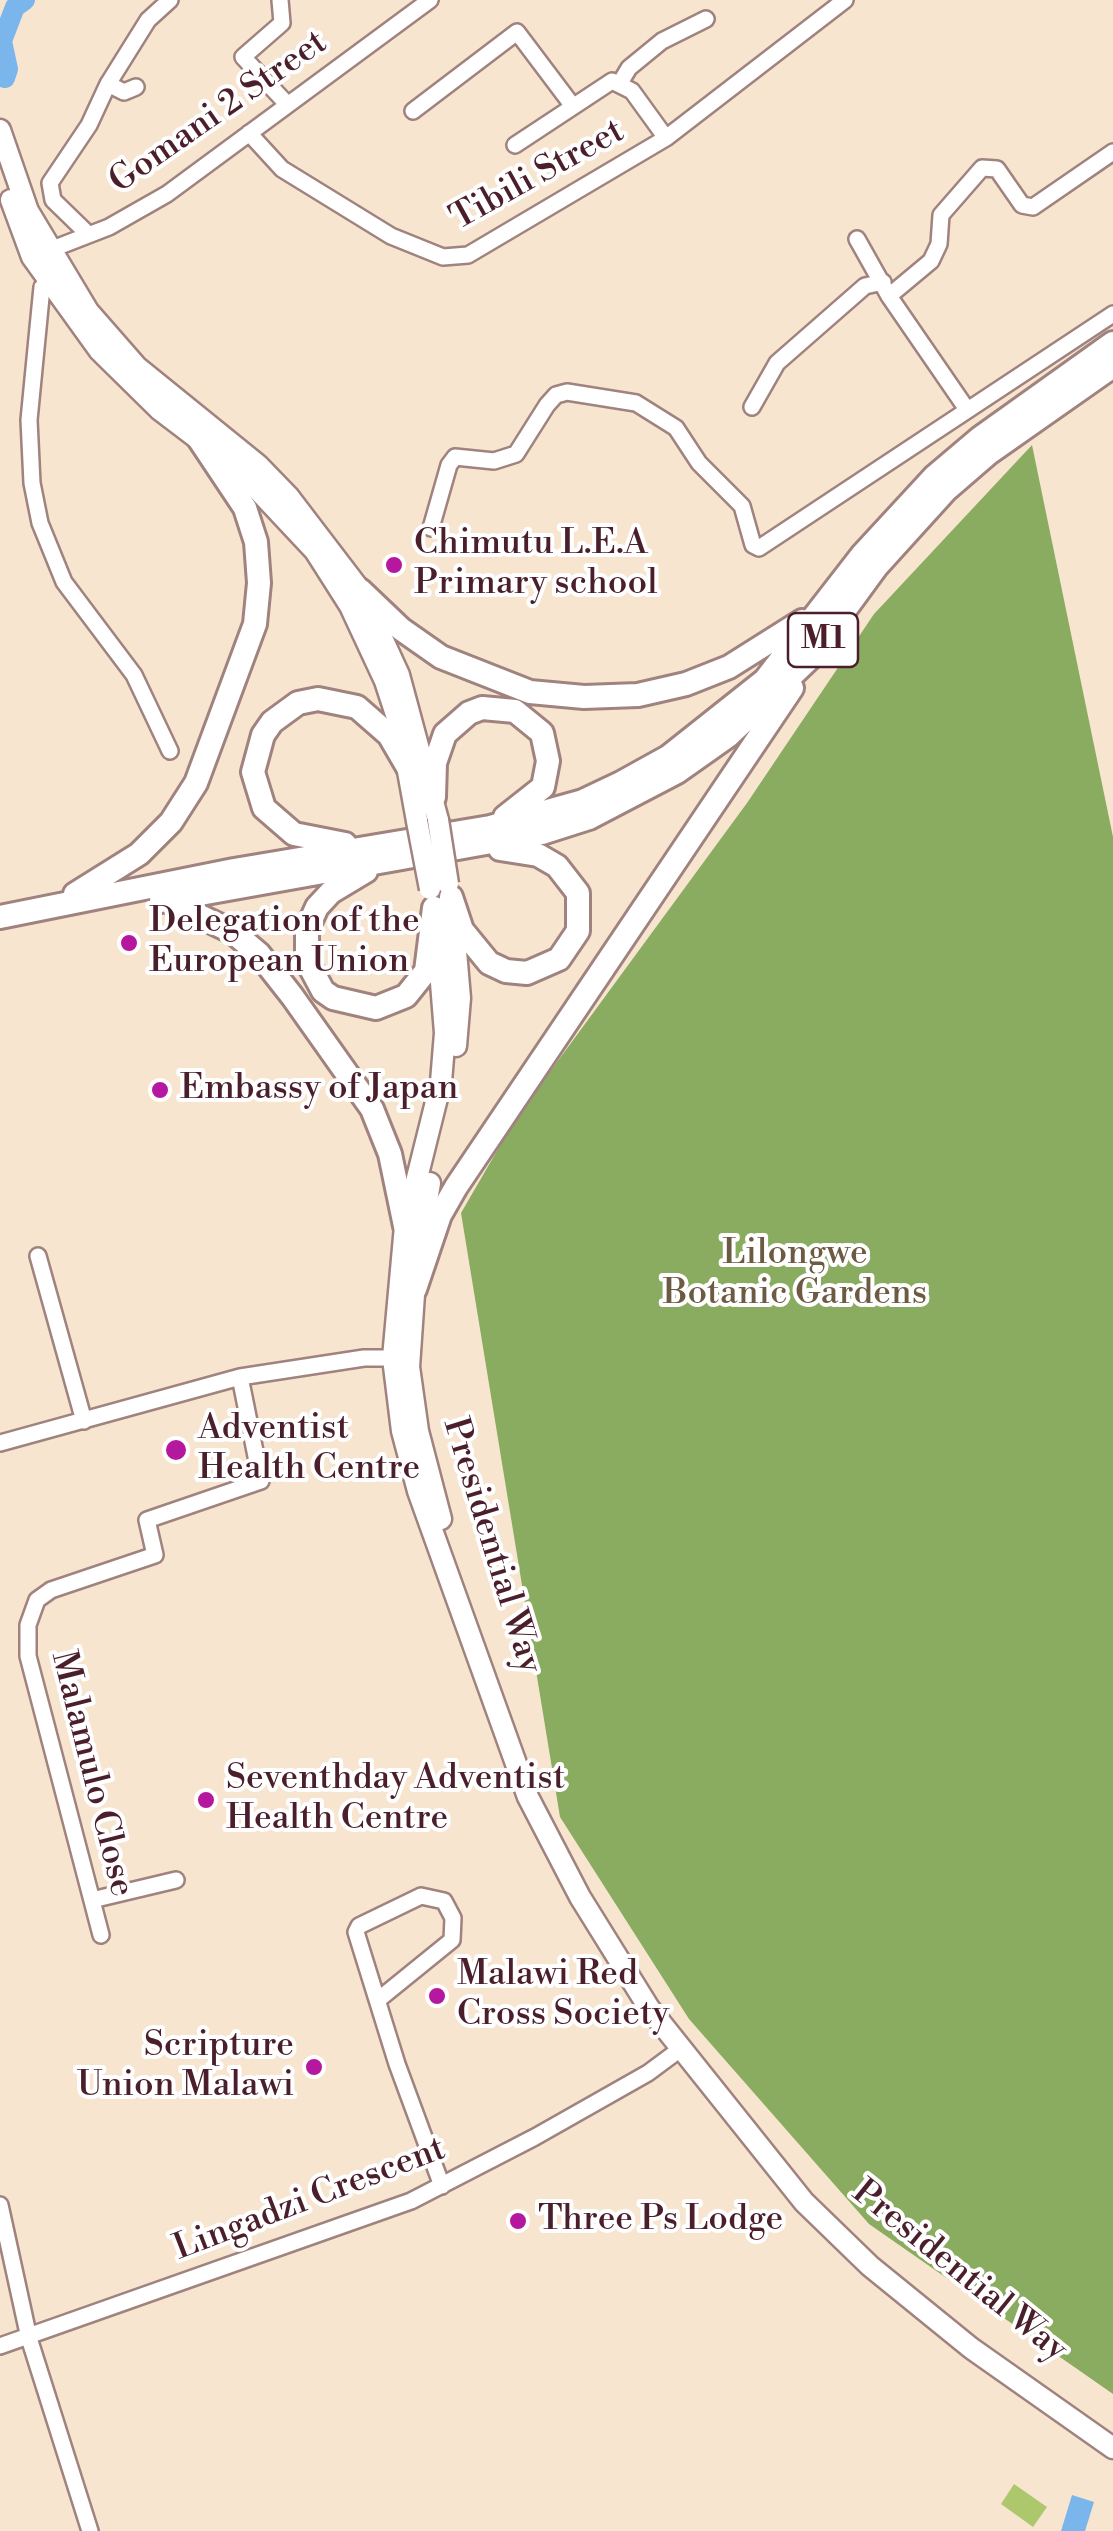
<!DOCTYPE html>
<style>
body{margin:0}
canvas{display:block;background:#f7e5d0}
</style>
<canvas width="1113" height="2531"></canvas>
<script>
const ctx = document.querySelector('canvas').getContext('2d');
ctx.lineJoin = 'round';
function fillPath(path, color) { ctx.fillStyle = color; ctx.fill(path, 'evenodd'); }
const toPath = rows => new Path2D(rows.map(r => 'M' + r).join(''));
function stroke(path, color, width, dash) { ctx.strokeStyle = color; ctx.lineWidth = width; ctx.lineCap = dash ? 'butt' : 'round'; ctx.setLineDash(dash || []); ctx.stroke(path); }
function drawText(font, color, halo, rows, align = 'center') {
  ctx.font = font + ' "Libre Bodoni",serif'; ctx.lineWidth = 8; ctx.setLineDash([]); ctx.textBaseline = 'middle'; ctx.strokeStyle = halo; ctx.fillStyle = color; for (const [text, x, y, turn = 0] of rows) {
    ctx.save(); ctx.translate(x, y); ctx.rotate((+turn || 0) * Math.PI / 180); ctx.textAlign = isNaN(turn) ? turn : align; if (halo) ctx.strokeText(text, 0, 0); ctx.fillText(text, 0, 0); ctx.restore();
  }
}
fillPath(toPath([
 [1014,2484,1047,2507,1033,2527,1001,2504]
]), '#adc76c');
fillPath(toPath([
 [1032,445,1113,837,1113,2394,869,2224,689,2019,560,1817,461,1213,516,1118,747,803,874,614]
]), '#8aac60');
fillPath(toPath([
 [1072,2495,1094,2502,1085,2531,1061,2531]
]), '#7ab6ec');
stroke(toPath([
 [5,78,8,69,2,41,15,7,25,0]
]), '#7ab6ec', 20);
const minor = toPath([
 [280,0,282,23,243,57,287,104],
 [620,83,629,68,662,41,706,19],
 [108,84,148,20,170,0],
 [413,111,517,32,572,105],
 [249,133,282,169,391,236,443,257,468,255,666,138,845,0],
 [515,145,612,81,632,91,666,138],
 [88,234,53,200,50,183,89,125,108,84,124,92,136,87],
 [857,239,889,296,966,408],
 [42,253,109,227,167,194,430,0],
 [42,287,29,420,32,483,40,523,64,582,134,675,170,751],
 [889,296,931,261,939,244,941,215,982,168,997,169,1022,205,1033,207,1113,152],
 [752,407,777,363,865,286,883,282],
 [431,528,449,465,455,457,494,461,516,454,547,405,556,395,567,392,636,403,676,428,699,463,742,506,753,545,759,548,1113,314],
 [38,1256,84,1421],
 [0,1443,240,1377,364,1358,393,1358],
 [92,1900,176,1880],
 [101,1935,28,1656,28,1625,37,1600,51,1590,155,1555,147,1520,261,1481,240,1377],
 [378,2000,452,1940,453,1918,444,1901,421,1896,359,1926,356,1932,397,2064,442,2186],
 [0,2205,29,2338,90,2531],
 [0,2346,411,2201,535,2137,648,2073,679,2050]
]);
const major = toPath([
 [0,130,28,211,88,311,137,367,258,465,289,497,360,590,399,675,438,820],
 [11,200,32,257,99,350,160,410,239,470,315,551,350,606,385,681,400,727,417,821],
 [453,916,460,998,456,1046],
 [436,920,445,1033,441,1082,405,1226,393,1358,402,1431,418,1491,528,1797,580,1897,649,2008,804,2202,870,2266,971,2348,1113,2448],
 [430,1183,416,1265,409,1367,418,1431,441,1519]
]);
const highway = toPath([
 [360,590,401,629,441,657,530,692,584,697,638,695,686,684,729,667,802,621],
 [434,797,435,763,445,734,469,713,482,708,515,711,542,733,548,761,543,787,505,817],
 [345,844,294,834,264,808,253,772,263,735,272,722,298,703,318,699,357,707,389,735,410,771],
 [366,871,331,892,317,907,307,929,307,961,323,991,333,998,376,1008,406,996,426,971,434,908],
 [75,894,139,854,171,822,196,783,255,624,259,583,256,542,245,508,199,439],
 [451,897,462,930,489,963,506,971,527,973,559,959,578,931,578,893,557,866,538,855,500,849],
 [166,900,233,932,259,954,292,996,372,1109,390,1154,405,1226],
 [161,901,542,833,589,818,677,772,728,736,809,659,877,566,945,491,989,453,1113,366],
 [0,917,234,870,490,827,583,801,621,783,668,757,765,680,862,555,934,477,980,438,1113,343],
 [415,1289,440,1215,456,1187,792,688]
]);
stroke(minor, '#a0827e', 20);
stroke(major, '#a0827e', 25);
stroke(highway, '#a0827e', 28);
stroke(minor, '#fff', 15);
stroke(major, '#fff', 20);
stroke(highway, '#fff', 22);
const majorBridge = toPath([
 [438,820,448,884],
 [417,821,430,889]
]);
stroke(majorBridge, '#a0827e', 25, []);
stroke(majorBridge, '#fff', 20);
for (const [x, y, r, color] of [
 [394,565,10,"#b5179e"],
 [129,943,10,"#b5179e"],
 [160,1090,10,"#b5179e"],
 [176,1450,12,"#b5179e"],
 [206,1800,10,"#b5179e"],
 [437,1996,10,"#b5179e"],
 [314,2067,10,"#b5179e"],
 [518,2221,10,"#b5179e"]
]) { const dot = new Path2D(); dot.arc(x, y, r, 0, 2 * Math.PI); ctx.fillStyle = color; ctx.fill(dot); stroke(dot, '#fff', 4); }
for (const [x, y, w] of [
 [823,640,70]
]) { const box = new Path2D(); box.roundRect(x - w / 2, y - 27, w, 54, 8); ctx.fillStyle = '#fff'; ctx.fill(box); stroke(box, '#4a1f2b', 2.5); }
drawText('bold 32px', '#4a1f2b', null, [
 ["M1",823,640]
]);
drawText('35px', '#4a1f2b', '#fff', [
 ["Gomani 2 Street",219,113,-35],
 ["Tibili Street",538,176,-29],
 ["Presidential Way",491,1546,73],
 ["Malamulo Close",91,1774,76],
 ["Lingadzi Crescent",310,2200,-21],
 ["Presidential Way",959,2272,39]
]);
drawText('35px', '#4a1f2b', '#fff', [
 ["Chimutu L.E.A",414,545],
 ["Primary school",414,585],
 ["Delegation of the",149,923],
 ["European Union",149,963],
 ["Embassy of Japan",180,1090],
 ["Adventist",198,1430],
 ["Health Centre",198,1470],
 ["Seventhday Adventist",226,1780],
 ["Health Centre",226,1820],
 ["Malawi Red",457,1976],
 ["Cross Society",457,2016],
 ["Scripture",294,2047,"right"],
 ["Union Malawi",294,2087,"right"],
 ["Three Ps Lodge",538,2221]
], 'left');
drawText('35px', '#6d5a42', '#fff', [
 ["Lilongwe",795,1255],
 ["Botanic Gardens",795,1295]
]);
</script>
